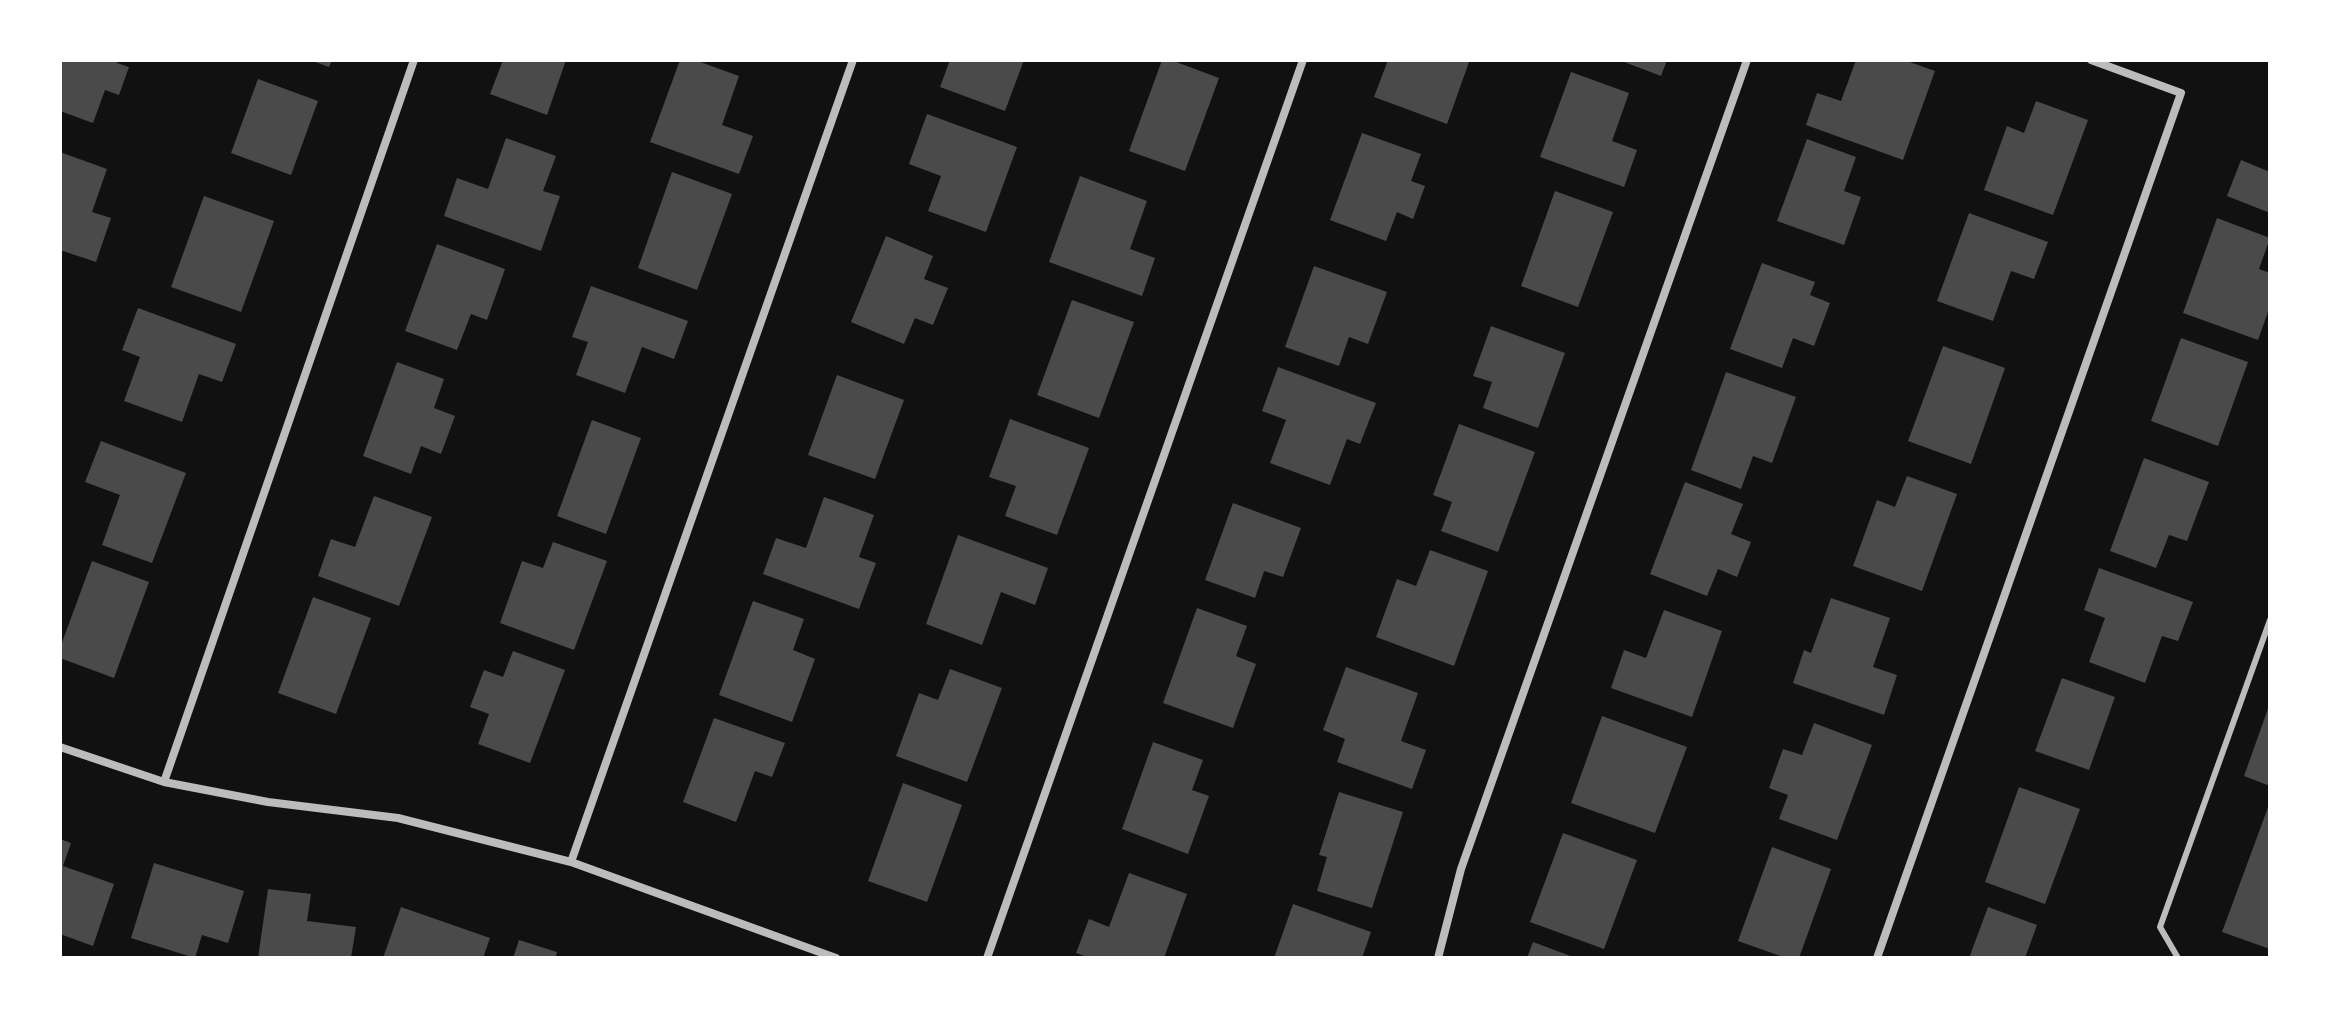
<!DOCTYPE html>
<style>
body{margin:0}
#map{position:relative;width:2330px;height:1018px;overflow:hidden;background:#111;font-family:"Work Sans",sans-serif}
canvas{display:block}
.frame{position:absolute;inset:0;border:62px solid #fff;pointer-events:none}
</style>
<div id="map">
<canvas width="2330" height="1018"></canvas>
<div class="frame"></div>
</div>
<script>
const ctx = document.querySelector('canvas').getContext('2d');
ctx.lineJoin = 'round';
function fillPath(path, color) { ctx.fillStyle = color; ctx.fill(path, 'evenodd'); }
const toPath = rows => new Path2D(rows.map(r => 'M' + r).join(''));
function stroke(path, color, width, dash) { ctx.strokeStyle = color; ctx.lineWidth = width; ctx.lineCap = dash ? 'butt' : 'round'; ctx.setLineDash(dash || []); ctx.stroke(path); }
fillPath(toPath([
 [60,60,118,60,117,63,129,67,119,95,105,90,93,123,60,111],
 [310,60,332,60,329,67],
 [503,60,566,60,547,115,490,94],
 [680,60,695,60,739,76,722,125,753,136,739,174,650,142],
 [950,60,1024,60,1005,111,940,87],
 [1162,60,1171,60,1219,78,1185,171,1129,151],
 [1388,60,1469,62,1447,124,1374,97],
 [1619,60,1667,60,1661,76],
 [1856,60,1904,60,1935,71,1903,160,1806,125,1817,93,1841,101],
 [1571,72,1629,93,1612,141,1637,150,1624,187,1540,157],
 [258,79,318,101,291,175,231,153],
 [2036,101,2088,120,2053,215,1984,190,2007,126,2024,133],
 [927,114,1017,147,986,232,928,211,941,176,909,164],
 [1362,133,1421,154,1411,181,1425,186,1413,219,1397,212,1386,241,1330,220],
 [506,138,556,156,543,191,560,196,541,251,444,216,457,178,488,189],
 [1807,139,1856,157,1844,191,1861,197,1844,245,1777,221],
 [60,152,107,169,92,212,111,218,96,262,60,250],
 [2241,160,2270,172,2270,213,2227,196],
 [672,172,732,194,697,290,638,268],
 [1080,176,1147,201,1130,249,1155,258,1142,296,1049,262],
 [1555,191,1613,212,1578,307,1521,286],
 [204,196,274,221,241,312,171,287],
 [1969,213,2048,242,2034,279,2011,271,1993,321,1937,301],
 [2217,218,2270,238,2259,269,2270,273,2270,306,2258,340,2183,313],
 [886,236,933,256,924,279,948,288,933,325,915,318,904,344,851,322],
 [437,244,505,269,487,320,471,314,457,350,405,331],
 [1762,263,1815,282,1810,295,1830,303,1814,346,1793,338,1782,368,1730,349],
 [1314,266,1387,292,1368,344,1349,337,1339,366,1285,347],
 [591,286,688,321,674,359,642,347,625,393,576,375,588,342,572,337],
 [1072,300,1134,322,1099,418,1037,395],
 [138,308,236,344,222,382,199,374,182,422,124,401,140,357,122,350],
 [1491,326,1565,353,1538,428,1483,408,1492,382,1473,376],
 [2181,338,2248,362,2218,446,2151,421],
 [1943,346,2005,368,1971,464,1908,441],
 [397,362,444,379,434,408,455,416,441,454,421,446,411,474,363,456],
 [1278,367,1376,403,1360,444,1347,439,1330,485,1270,463,1286,420,1262,411],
 [1726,372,1796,397,1772,463,1753,456,1741,489,1691,470],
 [837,375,904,400,875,479,808,455],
 [1010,419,1089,448,1057,535,1005,516,1016,486,989,477],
 [592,420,641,438,606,534,557,516],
 [1459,424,1535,452,1498,552,1441,531,1452,502,1433,495],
 [101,441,186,473,152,563,102,545,120,495,85,482],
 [2144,458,2209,482,2187,541,2169,535,2156,568,2110,551],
 [1907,476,1957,494,1922,591,1853,566,1877,500,1895,507],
 [1685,482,1743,504,1731,534,1751,542,1737,577,1718,569,1707,596,1650,574],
 [374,496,432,517,399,606,318,576,331,539,355,547],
 [824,497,874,515,859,557,876,563,859,609,763,574,776,538,806,548],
 [1233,503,1301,528,1283,577,1264,571,1255,598,1205,580],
 [958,535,1048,568,1035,605,1001,592,982,645,926,624],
 [553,542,607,561,574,650,500,623,522,561,543,568],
 [1430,550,1488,571,1454,666,1376,637,1397,579,1416,586],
 [92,561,149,582,114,678,60,658,60,648],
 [2099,568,2193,602,2178,641,2162,636,2145,683,2089,662,2105,618,2084,610],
 [313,597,371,618,336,714,278,693],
 [1831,598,1890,618,1873,667,1897,675,1884,715,1793,683,1804,650,1811,653],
 [753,601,804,619,793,650,815,659,792,722,719,695],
 [1197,608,1247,626,1236,656,1256,664,1233,728,1163,703],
 [1664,610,1722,631,1692,717,1611,688,1624,650,1646,658],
 [513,651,565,670,530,763,478,744,489,714,470,707,484,670,503,677],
 [1346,667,1418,693,1401,741,1426,750,1412,789,1337,762,1345,739,1323,730],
 [950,669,1002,688,967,782,896,756,919,693,938,700],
 [2062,678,2115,697,2089,770,2035,751],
 [2270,703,2270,786,2244,776],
 [1602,716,1687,747,1655,833,1571,803],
 [714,718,785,743,772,777,755,771,736,822,683,802],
 [1814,723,1872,745,1837,840,1779,819,1788,795,1769,788,1783,749,1802,755],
 [1153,742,1203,760,1192,790,1209,796,1188,854,1122,829],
 [903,783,962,805,927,902,868,881],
 [2019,787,2080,809,2045,904,1985,882],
 [1339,792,1403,812,1372,908,1317,891,1327,857,1319,855],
 [2270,802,2270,949,2222,932],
 [1563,833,1637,860,1604,949,1530,922],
 [60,839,71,843,63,866,114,884,93,946,60,934],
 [1772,847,1831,869,1799,958,1786,958,1738,941],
 [154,863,244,891,228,943,202,935,195,958,131,938],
 [1129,873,1187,894,1164,958,1090,958,1076,953,1089,919,1109,927],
 [268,889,311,894,307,921,356,927,351,958,258,958],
 [1293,904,1371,932,1362,958,1274,958],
 [401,907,490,938,483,958,383,958],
 [1988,907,2037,925,2025,958,1969,958],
 [519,940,557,952,555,958,513,958],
 [1533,942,1576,958,1527,958]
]), '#4a4a4a');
stroke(toPath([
 [2178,958,2160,927,2270,620]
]), '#bcbcbc', 6);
stroke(toPath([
 [60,747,164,782,268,802,398,818,571,862,836,958],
 [164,782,414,60],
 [571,862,853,60],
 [987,958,1303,60],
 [1438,958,1461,869,1747,60],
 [1877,958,2181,93,2091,60]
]), '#bcbcbc', 8);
</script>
